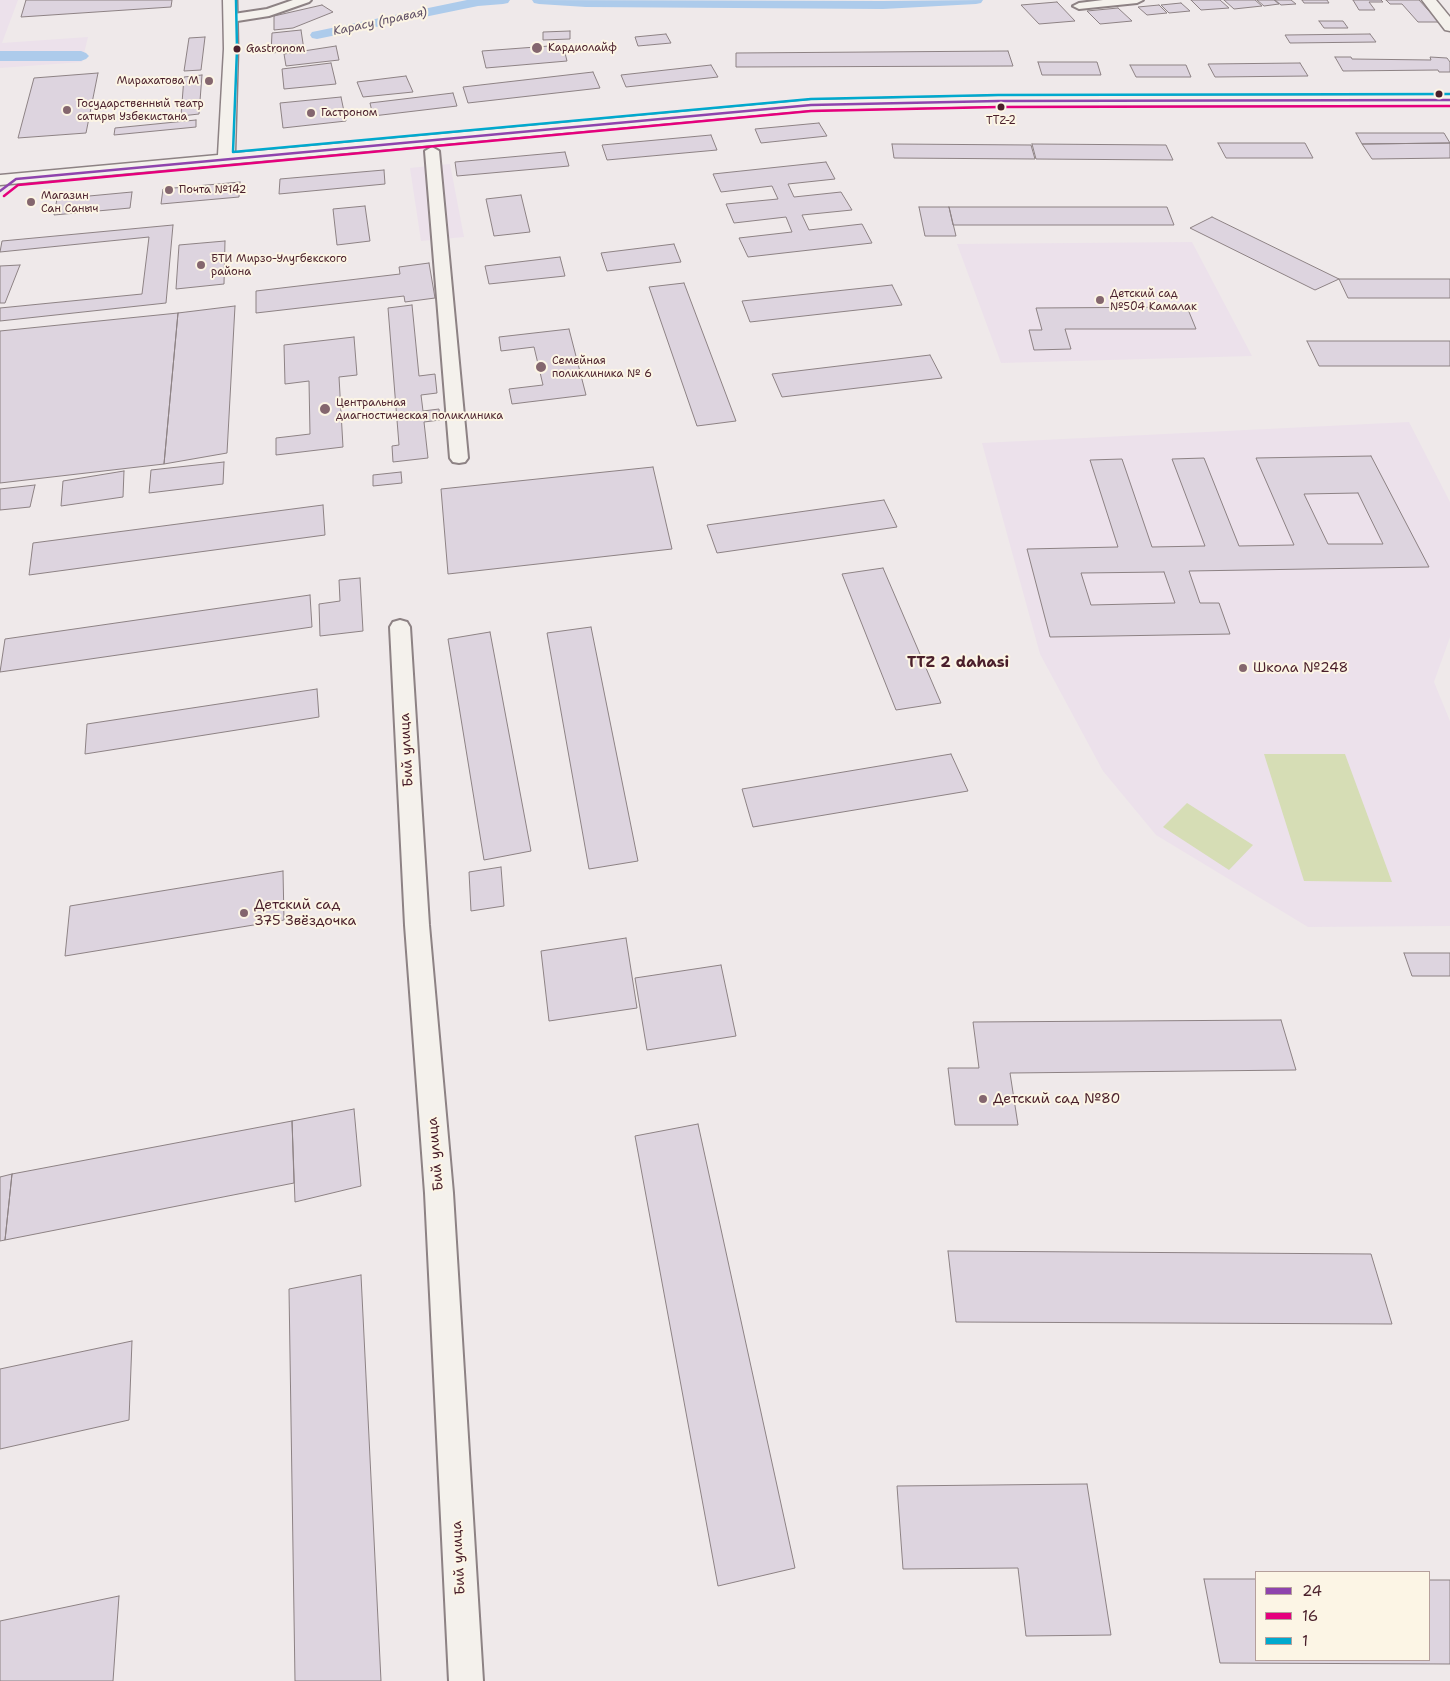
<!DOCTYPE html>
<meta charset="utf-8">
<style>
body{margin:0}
#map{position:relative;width:1450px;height:1681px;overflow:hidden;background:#efe9ea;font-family:"Shantell Sans",sans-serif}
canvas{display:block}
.legend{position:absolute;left:1255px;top:1571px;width:175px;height:90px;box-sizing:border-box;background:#fcf5e5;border:1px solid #b59f9b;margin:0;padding:6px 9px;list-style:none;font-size:15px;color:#4a1f2b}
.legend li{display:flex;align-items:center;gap:10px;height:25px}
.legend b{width:25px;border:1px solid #b59f9b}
</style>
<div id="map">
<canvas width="1450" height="1681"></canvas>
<ul class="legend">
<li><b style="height:6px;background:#8e44ad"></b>24</li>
<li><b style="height:6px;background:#e5007d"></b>16</li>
<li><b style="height:6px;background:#00a9ce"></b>1</li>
</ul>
</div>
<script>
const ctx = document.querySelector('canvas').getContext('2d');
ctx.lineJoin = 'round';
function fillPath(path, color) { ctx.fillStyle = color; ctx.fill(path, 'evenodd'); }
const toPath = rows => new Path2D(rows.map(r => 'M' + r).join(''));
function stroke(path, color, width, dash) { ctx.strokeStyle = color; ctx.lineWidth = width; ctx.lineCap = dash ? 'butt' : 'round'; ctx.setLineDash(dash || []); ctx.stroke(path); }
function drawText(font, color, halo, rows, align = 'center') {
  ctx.font = font + ' "Shantell Sans",sans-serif'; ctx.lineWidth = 4; ctx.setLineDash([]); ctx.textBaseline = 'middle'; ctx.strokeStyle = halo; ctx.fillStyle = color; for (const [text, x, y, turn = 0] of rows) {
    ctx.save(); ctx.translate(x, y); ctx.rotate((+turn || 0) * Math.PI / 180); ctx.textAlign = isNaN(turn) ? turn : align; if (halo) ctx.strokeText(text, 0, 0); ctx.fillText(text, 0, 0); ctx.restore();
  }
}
fillPath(toPath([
 [0,0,18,0,2,43,88,37,82,62,0,68],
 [450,164,464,237,421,241,410,168],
 [1192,242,1252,356,1001,363,957,244],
 [1409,422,1450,502,1450,637,1434,682,1450,721,1450,926,1308,927,1156,835,1103,771,1040,654,982,443]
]), '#ece1eb');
fillPath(toPath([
 [1264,754,1345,754,1392,882,1304,881],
 [1187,803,1253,845,1229,870,1163,827]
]), '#d6ddb5');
fillPath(toPath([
 [467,0,510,0,508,3,503,4,478,6,317,39,312,38,310,35,312,32,317,31,467,0],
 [532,0,883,1,983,0,981,3,976,4,883,9,586,7,539,4,534,3,532,0],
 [0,51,81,51,86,53,89,56,86,59,81,61,0,61,0,51]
]), '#adcbeb');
const building = toPath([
 [26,0,172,0,171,7,21,17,26,0],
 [1191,0,1220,0,1229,8,1201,10,1191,0],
 [1224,0,1255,0,1262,6,1234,9,1224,0],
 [1257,0,1274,0,1279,4,1264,6,1257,0],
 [1275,0,1291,0,1296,4,1281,5,1275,0],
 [1302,0,1327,0,1329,3,1304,3,1302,0],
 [1353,0,1381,0,1383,2,1369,2,1375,10,1359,10,1353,0],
 [1386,0,1419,0,1439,22,1418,22,1402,4,1390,4,1386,0],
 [1057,2,1075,21,1039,24,1021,5,1057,2],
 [1181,3,1190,11,1169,13,1161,5,1181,3],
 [322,5,333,12,293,28,274,30,274,16,322,5],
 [1159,5,1167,13,1147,15,1138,7,1159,5],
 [1118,8,1132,21,1100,24,1087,11,1118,8],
 [1319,21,1343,21,1348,28,1324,28,1319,21],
 [301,30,304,50,271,53,272,33,301,30],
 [570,31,570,39,543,40,543,32,570,31],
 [666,34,671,43,638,46,635,37,666,34],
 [1370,34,1376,42,1290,43,1285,35,1370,34],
 [205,37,201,70,184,71,189,38,205,37],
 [563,45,567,61,486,68,482,51,563,45],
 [336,46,339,60,286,66,284,54,336,46],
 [1008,51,1013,66,736,67,736,53,1008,51],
 [1335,57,1351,57,1352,59,1431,60,1430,57,1447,58,1450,62,1450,72,1439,72,1438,70,1343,71,1335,57],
 [1038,62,1097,62,1101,75,1042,75,1038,62],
 [331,63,336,84,284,89,282,69,331,63],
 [1300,63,1308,76,1215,77,1208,64,1300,63],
 [711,65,718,77,626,87,621,75,711,65],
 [1130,65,1186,65,1191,77,1136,77,1130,65],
 [593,72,600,88,468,103,463,87,593,72],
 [98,73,86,133,18,138,34,78,98,73],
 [202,75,199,114,181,116,184,77,202,75],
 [406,76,413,92,363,97,357,82,406,76],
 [453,93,457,106,373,116,370,103,453,93],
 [341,97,346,121,283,128,280,103,341,97],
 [196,120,196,127,114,135,115,128,196,120],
 [819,123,827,136,761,143,755,129,819,123],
 [1356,133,1444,133,1450,143,1362,144,1356,133],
 [711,135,717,150,607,160,602,145,711,135],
 [1218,143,1305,143,1313,158,1226,158,1218,143],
 [1450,143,1450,158,1372,159,1362,144,1450,143],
 [892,144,1031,145,1035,159,894,158,892,144],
 [1032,144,1166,145,1173,160,1036,159,1032,144],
 [565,152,569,166,457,176,455,162,565,152],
 [826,162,835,179,788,184,794,197,841,192,852,210,802,215,809,230,862,224,872,243,748,257,739,238,792,232,786,217,734,223,726,204,778,199,772,186,721,192,713,174,826,162],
 [384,170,385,184,279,194,280,179,384,170],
 [240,182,239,197,161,204,163,189,240,182],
 [132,192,130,208,54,215,57,199,132,192],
 [521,195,530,232,494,236,486,199,521,195],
 [365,206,370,241,337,245,333,209,365,206],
 [919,207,949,207,956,236,925,236,919,207],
 [949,207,1167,207,1174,225,953,225,949,207],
 [1212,217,1339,279,1315,290,1190,228,1212,217],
 [173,225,166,303,0,321,0,308,142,294,149,237,0,252,2,241,173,225],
 [225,241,224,284,176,289,179,245,225,241],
 [674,244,681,262,607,271,601,253,674,244],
 [560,257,565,276,489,284,485,266,560,257],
 [429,263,435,298,405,302,404,296,256,313,256,291,400,274,399,267,429,263],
 [20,265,5,303,0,303,0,266,20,265],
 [1339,279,1450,279,1450,298,1348,298,1339,279],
 [684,283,736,421,697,426,649,287,684,283],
 [892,285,902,305,750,322,742,301,892,285],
 [412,305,419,376,435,374,437,393,421,395,423,411,439,409,440,420,424,422,428,458,393,462,392,446,399,445,388,308,412,305],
 [235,306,227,453,164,464,178,313,235,306],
 [1187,307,1196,329,1065,329,1071,349,1034,350,1029,330,1042,330,1036,308,1187,307],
 [178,313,164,464,0,483,0,331,178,313],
 [569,329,586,395,512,404,509,389,543,385,534,347,501,351,499,337,569,329],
 [354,337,357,375,339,377,343,447,276,455,276,438,310,434,309,381,285,384,284,345,354,337],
 [1307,341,1450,341,1450,366,1319,366,1307,341],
 [930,355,942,378,782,397,772,374,930,355],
 [1371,456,1429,567,1189,571,1200,603,1219,603,1230,634,1050,637,1027,549,1118,547,1090,460,1122,459,1152,547,1205,546,1172,459,1204,458,1239,546,1294,545,1256,458,1371,456],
 [1358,493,1383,544,1328,544,1304,494,1358,493],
 [1164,572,1175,603,1091,605,1081,573,1164,572],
 [224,462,223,484,149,493,151,470,224,462],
 [653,467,672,549,448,574,441,489,653,467],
 [124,471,123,497,61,506,63,481,124,471],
 [401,472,402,483,373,486,373,475,401,472],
 [35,485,30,507,0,510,0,489,35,485],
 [884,500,897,527,717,553,707,525,884,500],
 [323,505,325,535,29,575,33,543,323,505],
 [883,568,941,703,896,710,842,574,883,568],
 [360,578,363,631,320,636,319,604,340,601,339,580,360,578],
 [310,595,312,627,0,672,5,639,310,595],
 [591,627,638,861,589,869,547,633,591,627],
 [490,632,531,851,484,860,448,639,490,632],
 [317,689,319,717,85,754,87,724,317,689],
 [951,754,968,791,753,827,742,789,951,754],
 [501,867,504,906,471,911,469,872,501,867],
 [283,871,284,920,65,956,70,906,283,871],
 [626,938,637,1008,549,1021,541,951,626,938],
 [1404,953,1450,953,1450,976,1412,976,1404,953],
 [721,965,736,1036,647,1050,635,978,721,965],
 [1281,1020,1296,1070,1010,1073,1018,1125,955,1125,948,1068,979,1068,973,1022,1281,1020],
 [354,1109,361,1186,295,1202,292,1121,354,1109],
 [292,1121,294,1183,5,1240,12,1174,292,1121],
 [698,1124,795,1568,718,1586,635,1136,698,1124],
 [12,1174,5,1240,0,1241,0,1177,12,1174],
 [948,1251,1371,1254,1392,1324,956,1322,948,1251],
 [361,1275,381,1681,295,1681,289,1289,361,1275],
 [132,1341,129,1420,0,1449,0,1369,132,1341],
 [1087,1484,1111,1635,1026,1636,1018,1568,903,1569,897,1486,1087,1484],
 [1204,1579,1256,1579,1256,1660,1429,1660,1429,1580,1450,1580,1450,1664,1220,1663,1204,1579],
 [119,1596,113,1681,0,1681,0,1621,119,1596]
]);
fillPath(building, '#ddd4df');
stroke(building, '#8d8284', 1);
const street = toPath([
 [293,0,311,0,309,2,269,16,231,22,225,18,227,15,267,9,293,0],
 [1103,0,1143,0,1137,3,1079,9,1073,6,1079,3,1103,0],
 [432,147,439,151,468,458,465,462,459,463,453,462,450,458,425,151,432,147],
 [400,620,407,622,410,627,429,925,453,1193,483,1681,449,1681,425,1193,405,925,390,627,393,622,400,620]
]);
const secondary = toPath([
 [223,0,237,0,238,49,235,153,811,100,998,96,1450,95,1450,105,998,106,811,110,0,185,0,175,218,155,224,49,223,0],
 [1422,0,1436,0,1450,17,1450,31,1445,30,1422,0]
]);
stroke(street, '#8d8284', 4);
stroke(secondary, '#8d8284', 3);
fillPath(street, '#f4f1ec');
fillPath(secondary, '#f4f1ec');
stroke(toPath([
 [0,191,16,179,811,105,998,101,1450,100]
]), '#8e44ad', 2.5);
stroke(toPath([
 [4,196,18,185,811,111,998,107,1450,106]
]), '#e5007d', 2.5);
stroke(toPath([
 [236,0,237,49,233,152,811,99,998,95,1450,94]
]), '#00a9ce', 2.5);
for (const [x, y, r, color] of [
 [537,48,6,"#84666e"],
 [237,49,4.5,"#4a1f2b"],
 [209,81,5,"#84666e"],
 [1439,94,4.5,"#4a1f2b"],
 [1001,107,4.5,"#4a1f2b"],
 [67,110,5,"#84666e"],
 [311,113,5,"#84666e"],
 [169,190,5,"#84666e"],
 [31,202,5,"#84666e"],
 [201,265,5,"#84666e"],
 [1100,300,5,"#84666e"],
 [541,367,6,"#84666e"],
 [325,409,6,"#84666e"],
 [1243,668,5,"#84666e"],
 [244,913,5,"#84666e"],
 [983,1099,5,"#84666e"]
]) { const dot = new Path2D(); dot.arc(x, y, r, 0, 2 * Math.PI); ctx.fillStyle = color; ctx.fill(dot); stroke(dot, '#fcf5e5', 2); }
drawText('11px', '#4a1f2b', '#fcf5e5', [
 ["Кардиолайф",548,48],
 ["Мирахатова М",199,81,"right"],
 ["Государственный театр",77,104],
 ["сатиры Узбекистана",77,117],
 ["Гастроном",321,113],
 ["Почта №142",179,190],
 ["Магазин",41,196],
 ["Сан Саныч",41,209],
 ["БТИ Мирзо-Улугбекского",211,259],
 ["района",211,272],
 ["Детский сад",1110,294],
 ["№504 Камалак",1110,307],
 ["Семейная",552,361],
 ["поликлиника № 6",552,374],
 ["Центральная",336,403],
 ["диагностическая поликлиника",336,416]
], 'left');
drawText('11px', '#4a1f2b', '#fcf5e5', [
 ["Gastronom",246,49],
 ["TTZ-2",1001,121,"center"]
], 'left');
drawText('italic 12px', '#5f4f65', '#fcf5e5', [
 ["Карасу (правая)",380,22,-12]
]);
drawText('14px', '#4a1f2b', '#fcf5e5', [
 ["Школа №248",1253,668],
 ["Детский сад",254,905],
 ["375 Звёздочка",254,921],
 ["Детский сад №80",993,1099]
], 'left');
drawText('14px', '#4a1f2b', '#fcf5e5', [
 ["Бий улица",407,750,-93],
 ["Бий улица",436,1154,-95],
 ["Бий улица",459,1558,-93]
]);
drawText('bold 15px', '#4a1f2b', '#fcf5e5', [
 ["TTZ 2 dahasi",958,663]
]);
</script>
